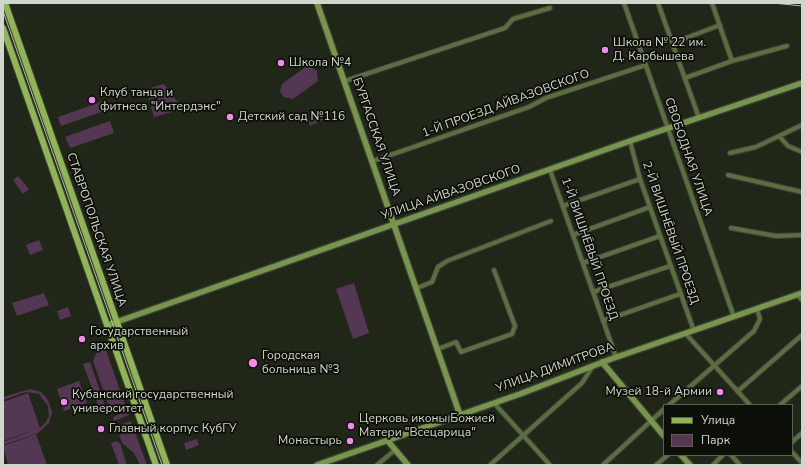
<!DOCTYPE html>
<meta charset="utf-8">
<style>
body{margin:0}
#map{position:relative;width:805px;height:468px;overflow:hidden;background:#212718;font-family:"Nunito Sans",sans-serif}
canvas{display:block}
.frame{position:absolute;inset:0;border:4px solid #d1d6cc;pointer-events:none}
.legend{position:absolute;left:663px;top:404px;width:130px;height:52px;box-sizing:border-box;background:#0c0f08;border:1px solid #5b5f56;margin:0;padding:5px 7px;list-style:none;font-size:12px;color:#d1d6cc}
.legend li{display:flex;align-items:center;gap:8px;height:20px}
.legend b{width:20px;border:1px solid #5b5f56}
</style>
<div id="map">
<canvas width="805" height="468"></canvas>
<div class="frame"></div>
<ul class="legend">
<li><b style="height:5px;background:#90b556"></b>Улица</li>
<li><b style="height:11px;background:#543752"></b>Парк</li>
</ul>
</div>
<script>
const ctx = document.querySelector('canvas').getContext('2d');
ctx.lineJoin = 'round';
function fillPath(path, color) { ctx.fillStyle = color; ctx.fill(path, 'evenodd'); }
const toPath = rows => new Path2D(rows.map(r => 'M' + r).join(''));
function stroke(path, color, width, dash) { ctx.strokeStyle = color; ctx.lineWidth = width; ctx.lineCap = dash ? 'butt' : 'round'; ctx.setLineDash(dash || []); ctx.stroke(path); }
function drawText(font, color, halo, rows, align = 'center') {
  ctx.font = font + ' "Nunito Sans",sans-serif'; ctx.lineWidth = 3.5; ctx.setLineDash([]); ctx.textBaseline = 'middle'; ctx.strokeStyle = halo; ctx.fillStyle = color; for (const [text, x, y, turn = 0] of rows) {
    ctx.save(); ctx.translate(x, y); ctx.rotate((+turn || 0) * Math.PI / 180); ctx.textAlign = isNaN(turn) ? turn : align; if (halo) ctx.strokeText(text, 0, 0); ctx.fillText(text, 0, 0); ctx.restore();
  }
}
fillPath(toPath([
 [308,65,317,71,318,81,293,99,284,97,280,92,282,84],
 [164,84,183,109,154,117,146,89],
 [104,101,107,110,61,126,58,117],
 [321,114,324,119,310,126,308,121],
 [110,121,114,133,70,148,65,137],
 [18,176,29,189,23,194,13,180],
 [39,240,43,250,30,255,26,245],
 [354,283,369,333,353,339,336,289],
 [44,293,49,305,17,316,12,303],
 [68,307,71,316,60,320,57,311],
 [104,345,126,407,111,412,93,361,99,347],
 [90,362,107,411,101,413,83,364],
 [79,381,87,403,64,411,57,389],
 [30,389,41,392,48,400,52,412,49,423,38,433,3,445,3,442,40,428,3,441,3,402,28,393,40,428,46,422,49,416,48,406,39,394,26,392,3,400,3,397],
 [128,411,129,415,114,421,113,417],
 [131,421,132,425,117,430,116,426],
 [134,429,147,465,140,465,134,453,123,444,121,440,119,435],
 [36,434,47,465,8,465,3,446],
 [197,439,199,445,186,450,184,443],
 [116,441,120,443,127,465,119,465,111,443]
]), '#543752');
const street = toPath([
 [624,3,734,317],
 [658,3,699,118],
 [712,3,732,61],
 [673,43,720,25],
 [685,78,732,61,787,46],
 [345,81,505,28,513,19,550,8],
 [779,136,788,146,802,152],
 [630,141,640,179,694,331],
 [730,153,756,147,802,125],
 [373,161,529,107,546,98,646,65],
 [550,170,616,357],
 [728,175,802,192],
 [563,206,640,179],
 [731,228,776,236,802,235],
 [573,235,650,207],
 [583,263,660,236],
 [417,288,432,282,438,267,447,261,551,221],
 [593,292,670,266],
 [797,295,802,300],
 [603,321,680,294],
 [686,334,750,405],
 [438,349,456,342,461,352,512,334,515,326,494,270],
 [738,391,802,335],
 [494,403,550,465],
 [669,405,754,331,760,319,757,309],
 [780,405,802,386],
 [792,442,802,433],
 [792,452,802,463],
 [731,455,740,465],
 [377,465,395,450],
 [490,465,582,383,593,366],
 [603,465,664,409],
 [656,465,668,455],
 [713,465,723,455]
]);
const secondary = toPath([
 [317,3,460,415],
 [108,325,630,141,802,83],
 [602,362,664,436],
 [387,440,408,465],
 [681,455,690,465],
 [317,465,520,394,611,359,802,293]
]);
const primary = toPath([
 [5,3,167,465],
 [3,28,156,465]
]);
stroke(street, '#3d4335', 6);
stroke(secondary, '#3d4335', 8);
stroke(primary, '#3d4335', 8);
stroke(street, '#5b6d41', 4);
stroke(secondary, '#79954d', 5.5);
stroke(primary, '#90b556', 6);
stroke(toPath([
 [773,3,802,6],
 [3,11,162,465]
]), '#b9beb3', 1);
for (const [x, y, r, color] of [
 [605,50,4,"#f489f0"],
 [281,63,4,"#f489f0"],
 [92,100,4,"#f489f0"],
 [230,117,4,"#f489f0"],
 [82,339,4,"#f489f0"],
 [253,363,5,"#f489f0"],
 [720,392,4,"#f489f0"],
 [64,402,4,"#f489f0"],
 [351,426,4,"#f489f0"],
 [101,429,4,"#f489f0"],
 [350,441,4,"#f489f0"]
]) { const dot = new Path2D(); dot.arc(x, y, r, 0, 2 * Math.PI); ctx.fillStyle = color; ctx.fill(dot); stroke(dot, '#0c0f08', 1.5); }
drawText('12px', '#d1d6cc', '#0c0f08', [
 ["Школа № 22 им.",613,43],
 ["Д. Карбышева",613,57],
 ["Школа №4",289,63],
 ["Клуб танца и",100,93],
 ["фитнеса \"Интердэнс\"",100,107],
 ["Детский сад №116",238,117],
 ["Государственный",90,332],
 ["архив",90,346],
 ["Городская",262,356],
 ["больница №3",262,370],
 ["Музей 18-й Армии",712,392,"right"],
 ["Кубанский государственный",72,395],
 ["университет",72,409],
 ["Церковь иконы Божией",359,419],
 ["Матери \"Всецарица\"",359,433],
 ["Главный корпус КубГУ",109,429],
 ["Монастырь",342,441,"right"]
], 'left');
drawText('12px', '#d1d6cc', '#0c0f08', [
 ["1-Й ПРОЕЗД АЙВАЗОВСКОГО",506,104,-20],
 ["БУРГАССКАЯ УЛИЦА",376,137,71],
 ["СВОБОДНАЯ УЛИЦА",688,157,71],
 ["УЛИЦА АЙВАЗОВСКОГО",451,193,-19],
 ["СТАВРОПОЛЬСКАЯ УЛИЦА",96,230,71],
 ["2-Й ВИШНЁВЫЙ ПРОЕЗД",670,233,71],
 ["1-Й ВИШНЁВЫЙ ПРОЕЗД",589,249,71],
 ["УЛИЦА ДИМИТРОВА",555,368,-20]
]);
</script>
